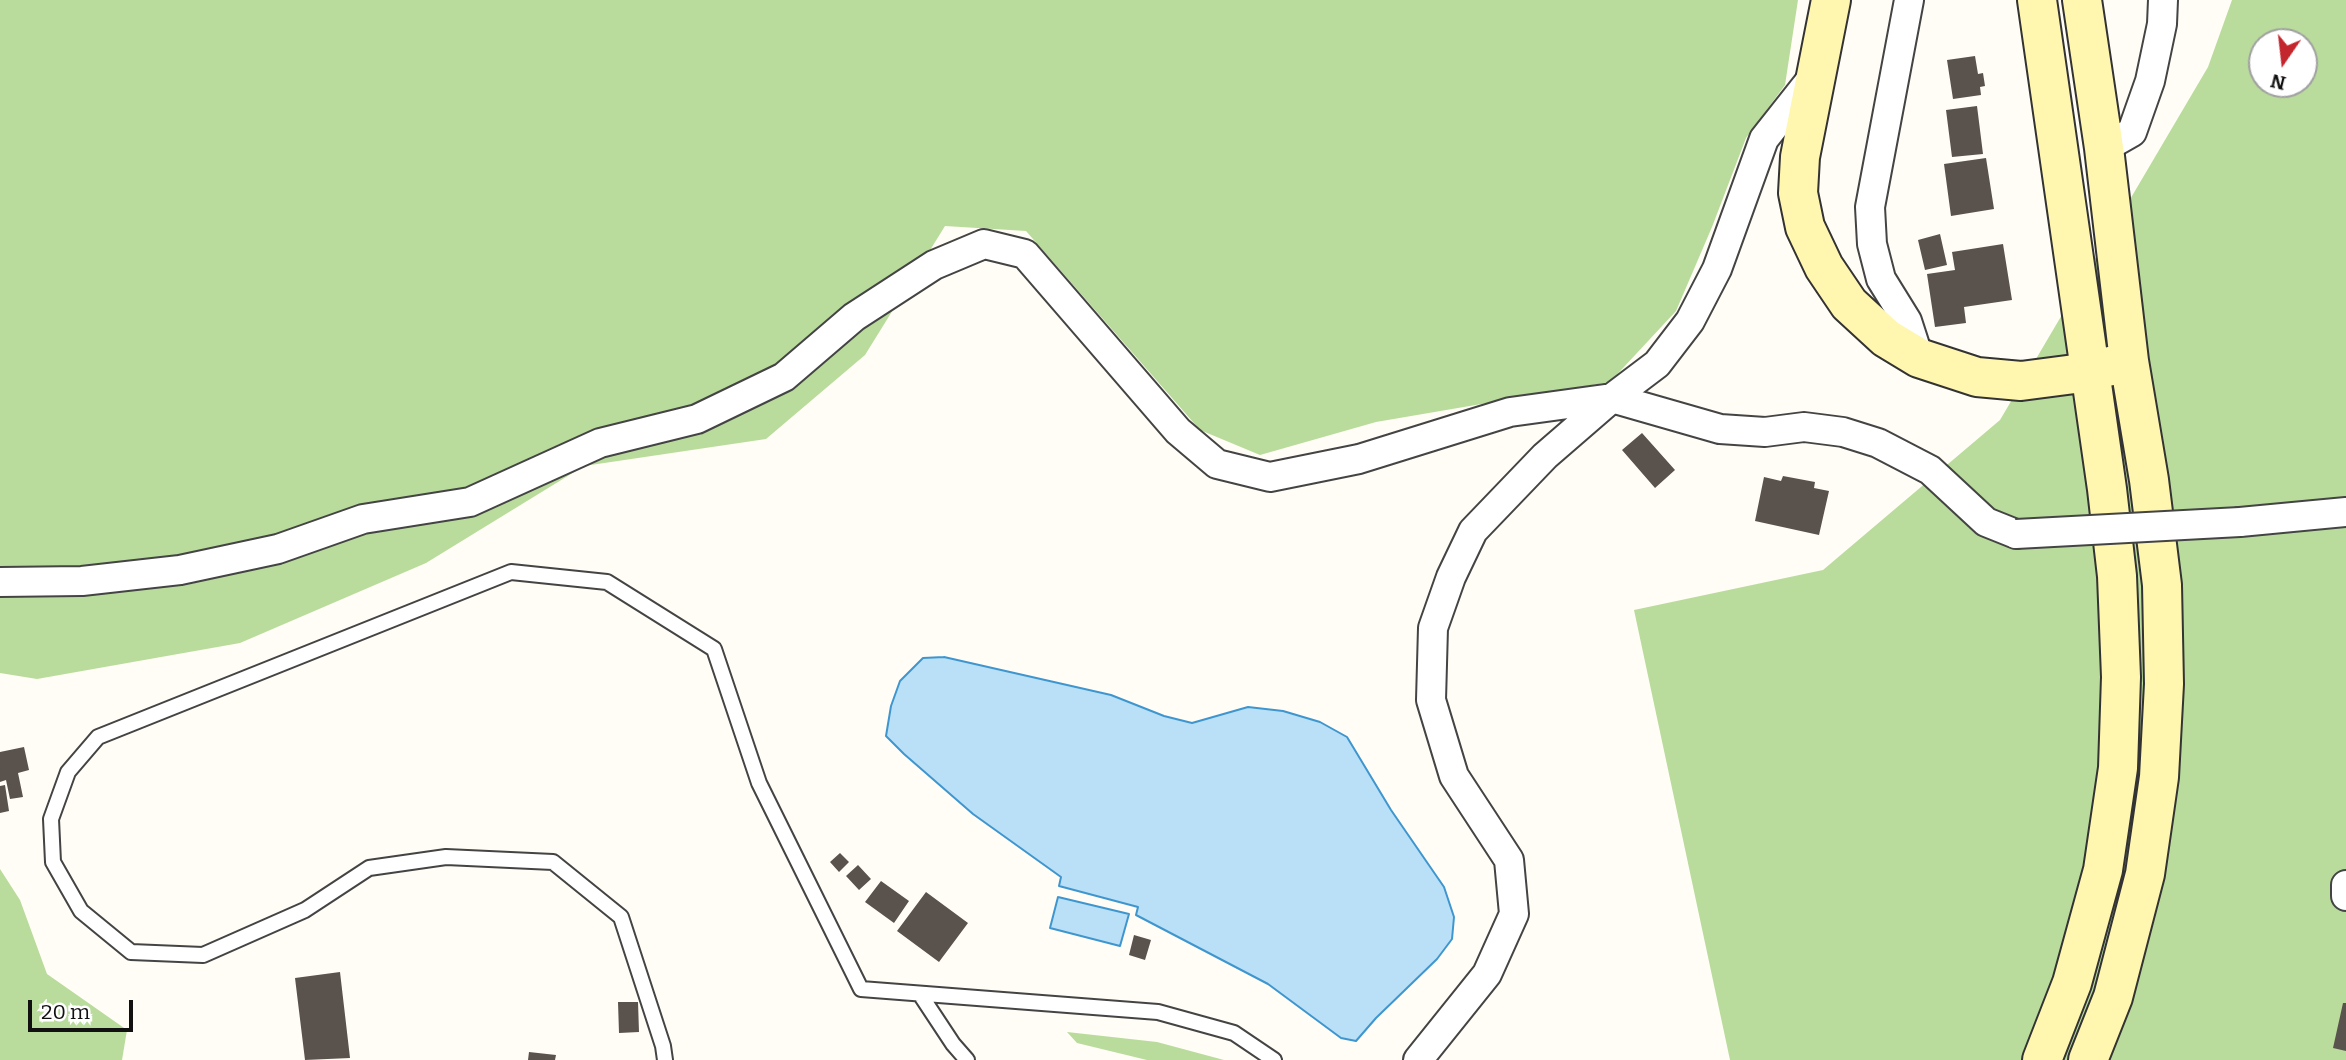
<!DOCTYPE html>
<style>
body{margin:0}
#map{position:relative;width:2346px;height:1060px;overflow:hidden;background:#fffdf5;font-family:Bitter,serif}
canvas{display:block}
.north{position:absolute;left:2248px;top:28px;width:70px;height:70px;box-sizing:border-box;background:#fff;border:2px solid #a0a0a0;border-radius:50%;rotate:194deg;font-size:19px;font-weight:700;line-height:28px;text-align:center;color:#111}
.north::after{content:'';display:block;margin:auto;width:24px;height:32px;background:#c4262e;clip-path:polygon(50% 0,100% 100%,50% 72%,0 100%)}
.scale{position:absolute;left:28px;top:1000px;width:105px;height:32px;box-sizing:border-box;border:4px solid #111;border-top:0;padding-left:9px;font-size:21px;line-height:24px;white-space:nowrap;color:#111;-webkit-text-stroke:5px #fff;paint-order:stroke}
</style>
<div id="map">
<canvas width="2346" height="1060"></canvas>
<div class="north">N</div>
<div class="scale">20 m</div>
</div>
<script>
const ctx = document.querySelector('canvas').getContext('2d');
ctx.lineJoin = 'round';
function fillPath(path, color) { ctx.fillStyle = color; ctx.fill(path, 'evenodd'); }
const toPath = rows => new Path2D(rows.map(r => 'M' + r).join(''));
function stroke(path, color, width, dash) { ctx.strokeStyle = color; ctx.lineWidth = width; ctx.lineCap = dash ? 'butt' : 'round'; ctx.setLineDash(dash || []); ctx.stroke(path); }
fillPath(toPath([
 [0,0,1798,0,1785,85,1746,138,1712,227,1676,311,1610,382,1376,422,1260,455,1200,430,1026,231,945,226,865,355,766,439,584,466,426,563,240,643,37,679,0,673],
 [2232,0,2346,0,2346,1060,1730,1060,1634,610,1823,570,2000,420,2208,67],
 [2262,42,2304,42,2304,84,2262,84],
 [0,869,20,900,47,974,127,1030,122,1060,0,1060],
 [1067,1032,1157,1042,1224,1060,1147,1060,1077,1043]
]), '#b9dc9c');
const water = toPath([
 [944,657,1111,695,1164,716,1192,723,1248,707,1283,711,1320,722,1347,737,1391,810,1444,887,1454,917,1452,939,1437,959,1376,1018,1356,1041,1341,1038,1268,984,1136,915,1138,907,1059,886,1061,877,973,814,904,754,886,736,891,706,900,681,923,658,944,657],
 [1058,897,1129,914,1120,946,1050,928,1058,897]
]);
fillPath(water, '#b9e0f7');
stroke(water, '#3f96cf', 2);
fillPath(toPath([
 [1975,56,1978,74,1983,73,1985,86,1980,87,1981,95,1953,99,1947,60],
 [1977,106,1983,154,1952,157,1946,110],
 [1986,158,1994,209,1951,216,1944,164],
 [1940,234,1947,265,1925,270,1918,240],
 [2003,244,2012,300,1964,307,1966,323,1935,327,1927,274,1955,270,1952,252],
 [1642,433,1675,470,1655,488,1622,450],
 [1783,476,1815,482,1814,488,1829,491,1819,535,1755,521,1764,477,1781,481],
 [24,747,29,770,18,773,23,797,10,799,6,780,0,782,0,752],
 [5,785,9,811,0,813,0,786],
 [840,853,849,862,839,872,830,862],
 [858,865,871,879,859,890,846,876],
 [881,881,909,901,894,923,865,902],
 [926,892,968,923,939,962,897,931],
 [1134,935,1151,940,1145,960,1129,955],
 [340,972,350,1058,305,1060,295,978],
 [618,1002,638,1002,639,1032,619,1033],
 [2343,1003,2346,1003,2346,1051,2333,1048],
 [529,1052,556,1055,555,1060,528,1060]
]), '#5a524d');
const lane = toPath([
 [920,994,953,1044,967,1060],
 [665,1060,663,1046,621,917,553,862,446,857,369,868,305,910,203,955,131,952,81,911,53,862,51,819,68,772,98,737,511,572,607,582,714,649,759,783,861,989,1158,1012,1234,1033,1274,1060]
]);
const street = toPath([
 [1909,0,1870,207,1872,244,1881,279,1907,321,1919,358],
 [2104,148,2132,132,2150,81,2162,24,2163,0],
 [2240,522,2346,512],
 [0,582,82,581,180,570,278,549,363,519,470,502,600,443,697,419,784,377,854,317,934,265,984,244,1025,254,1178,431,1217,464,1270,477,1359,459,1510,412,1612,398,1720,429,1765,432,1804,427,1843,432,1878,443,1930,470,1986,522,2016,534],
 [2346,885,2346,896],
 [1418,1060,1487,974,1514,914,1509,860,1454,776,1431,700,1433,628,1451,577,1473,531,1545,456,1612,398,1657,364,1690,321,1717,269,1764,139,1813,77]
]);
const secondary = toPath([
 [1831,0,1800,157,1798,193,1805,227,1824,267,1849,304,1886,338,1919,358,1977,377,2021,381,2090,372,2114,365],
 [2037,0,2107,489,2117,576,2121,677,2118,768,2103,870,2072,983,2042,1060],
 [2082,0,2104,148,2129,361,2149,480,2162,585,2164,684,2159,777,2145,874,2113,997,2088,1060]
]);
stroke(lane, '#444', 18);
stroke(street, '#444', 32);
stroke(secondary, '#333', 42);
stroke(lane, '#fff', 14);
stroke(street, '#fff', 28);
stroke(secondary, '#fff6b0', 38);
const streetBridge = toPath([
 [2016,534,2240,522]
]);
stroke(streetBridge, '#444', 32, []);
stroke(streetBridge, '#fff', 28);
</script>
